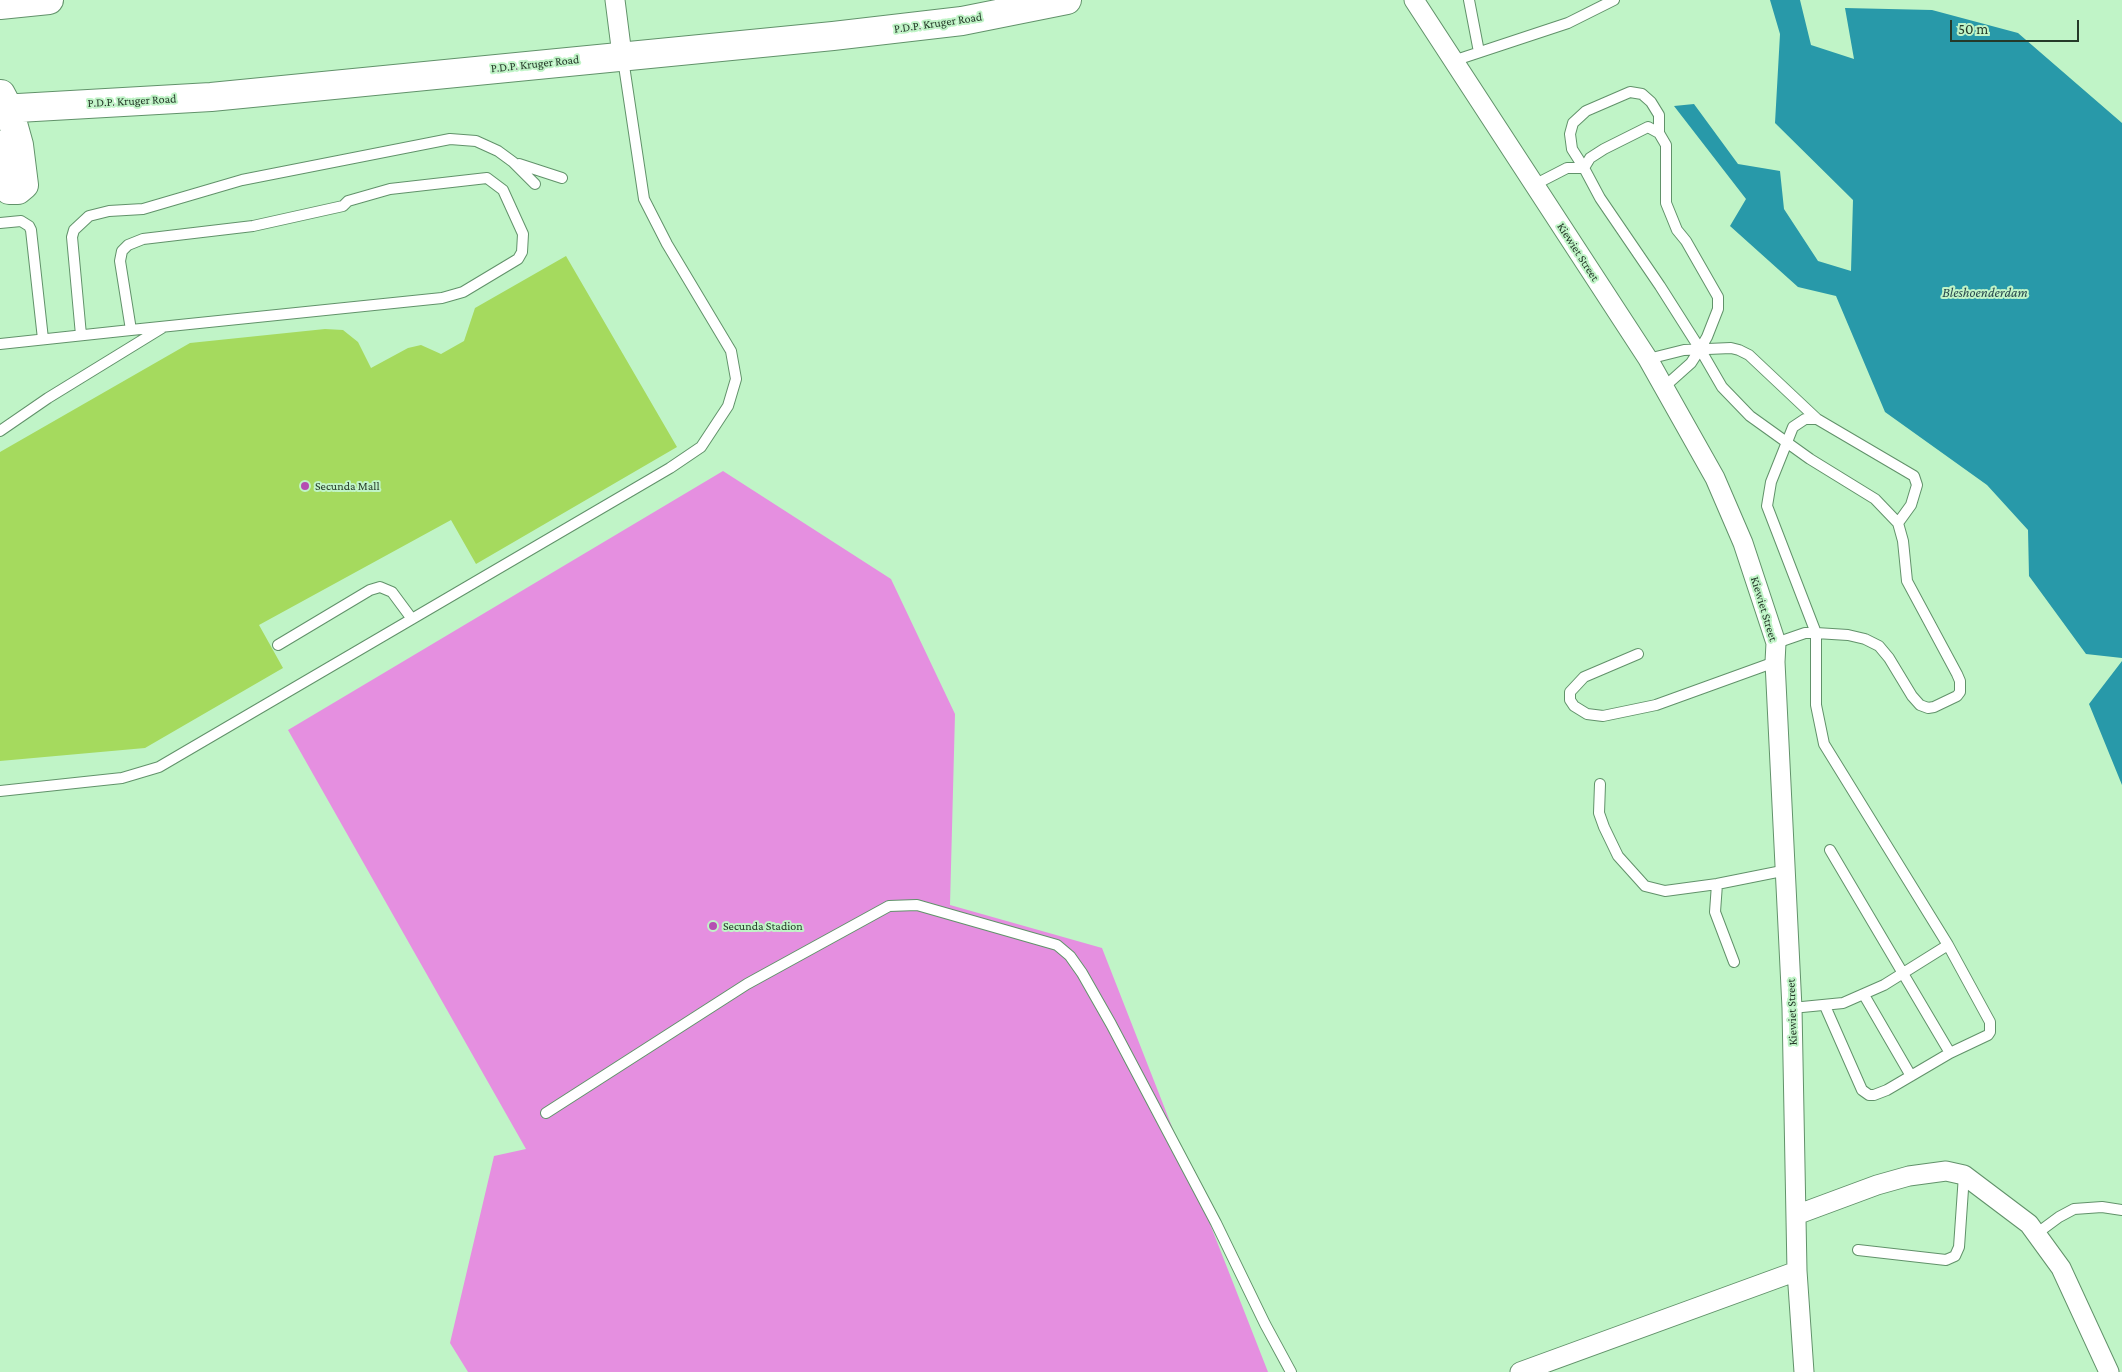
<!DOCTYPE html>
<style>
body{margin:0}
#map{position:relative;width:2122px;height:1372px;overflow:hidden;background:#c0f4c7;font-family:"Crimson Pro",serif}
canvas{display:block}
.scale{position:absolute;left:1950px;top:20px;width:129px;height:22px;box-sizing:border-box;border:2px solid #253a29;border-top:0;padding-left:6px;font-size:15px;line-height:18px;white-space:nowrap;color:#253a29;-webkit-text-stroke:4px #c0f4c7;paint-order:stroke}
</style>
<div id="map">
<canvas width="2122" height="1372"></canvas>
<div class="scale">50 m</div>
</div>
<script>
const ctx = document.querySelector('canvas').getContext('2d');
ctx.lineJoin = 'round';
function fillPath(path, color) { ctx.fillStyle = color; ctx.fill(path, 'evenodd'); }
const toPath = rows => new Path2D(rows.map(r => 'M' + r).join(''));
function stroke(path, color, width, dash) { ctx.strokeStyle = color; ctx.lineWidth = width; ctx.lineCap = dash ? 'butt' : 'round'; ctx.setLineDash(dash || []); ctx.stroke(path); }
function drawText(font, color, halo, rows, align = 'center') {
  ctx.font = font + ' "Crimson Pro",serif'; ctx.lineWidth = 4; ctx.setLineDash([]); ctx.textBaseline = 'middle'; ctx.strokeStyle = halo; ctx.fillStyle = color; for (const [text, x, y, turn = 0] of rows) {
    ctx.save(); ctx.translate(x, y); ctx.rotate((+turn || 0) * Math.PI / 180); ctx.textAlign = isNaN(turn) ? turn : align; if (halo) ctx.strokeText(text, 0, 0); ctx.fillText(text, 0, 0); ctx.restore();
  }
}
fillPath(toPath([
 [723,471,891,579,955,714,950,905,1102,948,1268,1372,468,1372,450,1343,494,1156,526,1149,288,730]
]), '#e58fe0');
fillPath(toPath([
 [1770,0,1800,0,1811,45,1854,59,1845,8,1932,10,2018,33,2122,123,2122,658,2086,654,2029,576,2028,530,1987,485,1885,412,1836,296,1798,287,1730,226,1746,199,1674,106,1694,104,1738,164,1780,171,1784,209,1818,261,1851,271,1853,200,1775,123,1780,34],
 [2122,661,2122,785,2089,704]
]), '#2899a9');
fillPath(toPath([
 [566,256,677,447,476,564,451,520,259,625,283,668,145,748,0,761,0,452,190,343,325,329,343,330,358,342,371,368,408,348,421,345,441,354,464,341,475,308]
]), '#a5da5e');
const lane = toPath([
 [1469,0,1479,52],
 [1453,61,1568,23,1614,0],
 [519,164,562,178],
 [1584,168,1572,149,1570,134,1573,123,1586,111,1630,92,1642,94,1651,102,1659,115,1659,133],
 [1534,185,1567,168,1584,168],
 [0,223,21,221,29,226,31,230,43,339],
 [81,335,72,237,74,230,89,216,109,211,143,209,242,180,450,139,476,141,498,151,513,162,535,184],
 [0,344,131,330,442,298,463,292,518,259,522,252,523,234,503,190,487,178,390,189,348,201,343,206,253,226,143,239,128,245,122,251,120,261,131,330],
 [1648,359,1684,350,1731,348,1739,350,1749,355,1817,419],
 [1663,388,1691,363,1700,349,1707,337,1718,309,1718,297,1686,241,1677,230,1666,203,1666,145,1659,133,1648,127,1604,149,1590,158,1584,168,1600,198,1660,286,1700,349,1722,387,1750,416,1810,459,1875,499,1898,523,1903,541,1907,581,1957,674,1960,681,1960,692,1957,696,1934,707,1928,708,1920,705,1912,696,1889,658,1879,646,1865,639,1848,635,1816,633,1805,633,1776,643],
 [0,431,48,398,162,328],
 [278,645,370,590,380,587,392,592,412,619],
 [1638,654,1584,677,1570,692,1570,700,1574,706,1587,714,1603,716,1656,705,1775,662],
 [1600,784,1599,813,1604,827,1618,856,1645,886,1665,891,1717,884,1787,870],
 [0,791,122,778,159,767,670,468,701,447,728,406,736,379,731,351,667,244,644,199,623,59],
 [1830,850,1950,1053],
 [1717,884,1715,912,1734,962],
 [1864,995,1911,1076],
 [1825,1006,1862,1090,1869,1095,1874,1095,1887,1090,1950,1053,1988,1035,1990,1032,1990,1022,1948,945,1824,744,1816,705,1816,633,1767,506,1771,482,1793,427,1805,419,1817,419,1914,476,1917,485,1911,505,1898,523],
 [1792,1008,1843,1003,1884,985,1948,945],
 [546,1113,747,984,889,906,917,905,1057,945,1070,956,1082,973,1111,1024,1216,1223,1265,1324,1291,1372],
 [2036,1234,2059,1217,2074,1209,2102,1207,2122,1210],
 [1858,1250,1946,1260,1955,1256,1959,1247,1964,1175]
]);
const street = toPath([
 [615,0,622,55],
 [1414,0,1648,359,1715,478,1743,543,1776,643,1775,662,1792,1008,1797,1271,1804,1372],
 [1796,1215,1877,1185,1909,1176,1946,1171,1964,1175,2029,1224,2061,1268,2109,1372],
 [1520,1372,1797,1271]
]);
const secondary = toPath([
 [0,5,49,0],
 [0,109,211,97,833,36,962,21,1067,0],
 [0,145,3,151,7,187,9,190,18,190,24,185,19,145,9,109,1,94]
]);
stroke(lane, '#61926a', 12);
stroke(street, '#61926a', 21);
stroke(secondary, '#61926a', 30);
stroke(lane, '#fff', 10);
stroke(street, '#fff', 19);
stroke(secondary, '#fff', 28);
for (const [x, y, r, color] of [
 [305,486,5,"#b54eb2"],
 [713,926,5,"#b54eb2"]
]) { const dot = new Path2D(); dot.arc(x, y, r, 0, 2 * Math.PI); ctx.fillStyle = color; ctx.fill(dot); stroke(dot, '#c0f4c7', 2); }
drawText('12px', '#253a29', '#c0f4c7', [
 ["P.D.P. Kruger Road",938,23,-8],
 ["P.D.P. Kruger Road",535,64,-6],
 ["P.D.P. Kruger Road",132,101,-3],
 ["Kiewiet Street",1578,252,57],
 ["Kiewiet Street",1764,609,73],
 ["Kiewiet Street",1792,1012,-92]
]);
drawText('12px', '#253a29', '#c0f4c7', [
 ["Secunda Mall",315,486],
 ["Secunda Stadion",723,926]
], 'left');
drawText('italic 14px', '#29494e', '#c0f4c7', [
 ["Bleshoenderdam",1985,293]
]);
</script>
